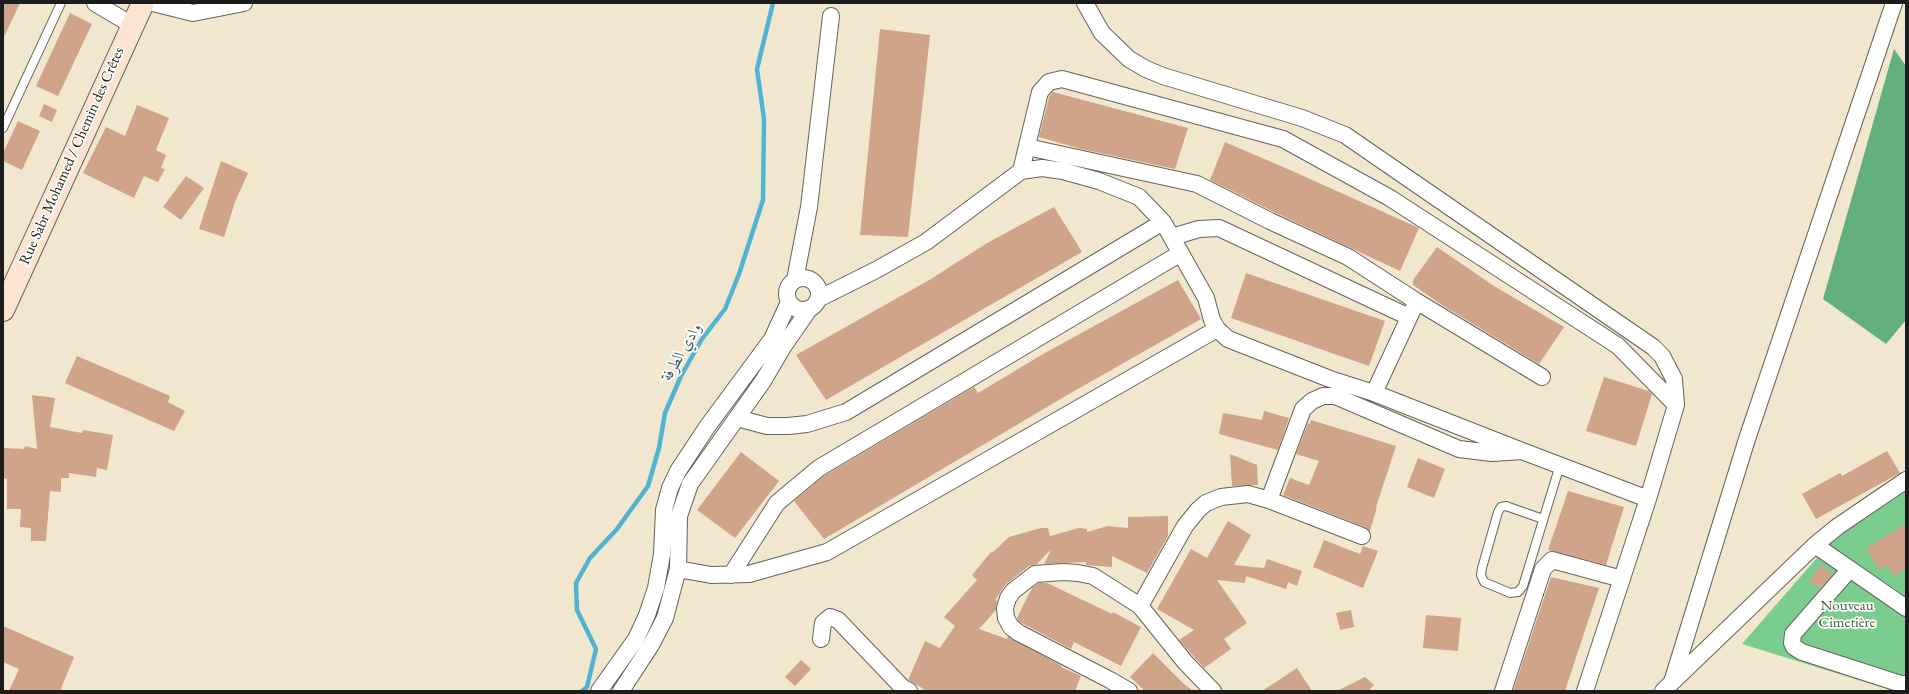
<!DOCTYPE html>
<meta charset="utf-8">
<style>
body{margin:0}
#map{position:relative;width:1909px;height:694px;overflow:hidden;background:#f1e7ce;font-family:"EB Garamond",serif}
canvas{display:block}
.frame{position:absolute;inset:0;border:4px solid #1c1c1c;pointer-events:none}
</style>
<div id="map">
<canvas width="1909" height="694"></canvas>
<div class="frame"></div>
</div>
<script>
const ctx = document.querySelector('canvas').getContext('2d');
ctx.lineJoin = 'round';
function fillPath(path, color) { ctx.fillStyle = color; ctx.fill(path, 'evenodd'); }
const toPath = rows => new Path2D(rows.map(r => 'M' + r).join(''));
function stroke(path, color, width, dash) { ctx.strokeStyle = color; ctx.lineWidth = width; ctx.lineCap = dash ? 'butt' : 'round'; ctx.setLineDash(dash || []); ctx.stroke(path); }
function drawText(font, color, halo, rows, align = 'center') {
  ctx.font = font + ' "EB Garamond",Amiri,serif'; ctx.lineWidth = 3.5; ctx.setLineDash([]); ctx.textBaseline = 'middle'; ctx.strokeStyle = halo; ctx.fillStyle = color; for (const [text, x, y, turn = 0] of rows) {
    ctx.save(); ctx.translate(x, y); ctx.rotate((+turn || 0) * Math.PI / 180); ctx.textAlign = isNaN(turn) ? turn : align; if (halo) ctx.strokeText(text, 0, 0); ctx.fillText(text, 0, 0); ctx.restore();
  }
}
fillPath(toPath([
 [1906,487,1906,691,1894,691,1742,644,1835,537]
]), '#7acd8f');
fillPath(toPath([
 [1894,49,1906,66,1906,320,1886,344,1823,299]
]), '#63b07a');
stroke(toPath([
 [582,691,587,687,596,649,577,610,576,583,590,558,617,529,648,486,659,448,665,413,681,376,702,339,725,309,739,274,763,200,764,119,757,69,773,3]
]), '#52b3d1', 4.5);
fillPath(toPath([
 [3,3,20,3,3,39],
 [70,13,92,24,58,96,36,86],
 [880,29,930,35,908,237,860,235],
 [1053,92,1188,128,1175,169,1081,149,1039,137,1049,97],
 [44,104,57,110,52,122,39,116],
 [137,105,169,118,156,150,166,155,161,168,165,169,158,182,144,176,134,198,83,173,106,127,125,136],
 [18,121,40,131,22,170,3,161,3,153],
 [1225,142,1290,170,1419,228,1400,271,1274,212,1210,180],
 [221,161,248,173,235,202,224,237,199,229],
 [186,176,204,188,181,220,163,207],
 [1054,207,1082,252,826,400,796,355,931,279,987,243],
 [1437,247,1494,286,1564,327,1539,364,1442,305,1413,285,1413,280],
 [1246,273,1385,321,1369,366,1231,318],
 [1178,280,1201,319,1069,394,824,539,794,501,824,476,962,394,974,387,978,393,1043,354],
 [77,356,170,396,168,402,185,411,174,431,65,383],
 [1604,377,1649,391,1652,394,1636,446,1586,431],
 [32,395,55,398,50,427,82,433,83,430,113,435,107,470,97,468,96,477,69,473,69,478,61,478,61,492,50,491,46,541,31,541,31,528,20,527,21,509,7,509,7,479,3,478,3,448,24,449,25,446,37,449],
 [1264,411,1289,418,1278,450,1219,434,1223,413,1262,420],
 [1311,420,1396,446,1376,507,1377,507,1370,531,1365,527,1283,495,1290,478,1309,485,1319,461,1296,454,1308,423,1310,424],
 [1887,451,1900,473,1816,519,1802,494,1840,473,1842,476],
 [741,452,779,481,735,538,697,510],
 [1230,454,1257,465,1258,485,1232,486],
 [1418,458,1445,469,1434,498,1407,487],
 [1568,491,1624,507,1606,565,1548,550],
 [1168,516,1168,536,1147,573,1112,556,1112,567,1086,565,1086,562,1044,564,1050,552,1049,551,1037,564,1029,566,1005,585,995,600,997,601,996,610,979,629,1007,639,1008,636,1062,666,1061,667,1081,676,1075,691,927,691,908,680,925,641,940,648,955,626,944,617,977,580,972,575,991,552,992,553,1009,537,1041,528,1048,528,1050,536,1079,528,1087,529,1087,532,1108,526,1128,528,1128,517],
 [1228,521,1251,535,1234,565,1264,568,1267,559,1302,571,1297,586,1288,582,1286,589,1246,576,1245,583,1217,580,1247,623,1224,639,1231,649,1204,668,1179,640,1194,630,1157,609,1191,549,1207,558],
 [1906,524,1906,569,1894,576,1887,565,1879,570,1866,548],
 [1324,540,1360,554,1363,546,1378,551,1363,588,1313,567],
 [1820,565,1833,574,1820,588,1809,581],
 [1551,577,1599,588,1565,691,1513,691],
 [1039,583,1047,583,1112,614,1113,612,1141,627,1121,666,1074,642,1071,649,1018,621,1017,618,1032,588],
 [1351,610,1354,627,1340,630,1336,613],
 [1426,615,1461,618,1458,651,1423,648],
 [3,626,74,657,60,691,9,691,19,669,3,662],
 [1153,653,1183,683,1193,691,1145,691,1130,677],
 [801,660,811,669,795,686,785,677],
 [1297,668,1312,691,1262,691],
 [1365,677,1374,685,1368,691,1337,691]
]), '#d0a38b');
const lane = toPath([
 [3,128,61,3],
 [1543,519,1506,506,1501,507,1498,512,1482,568,1481,575,1484,582,1510,593,1518,592,1523,586,1560,465]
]);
const street = toPath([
 [95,3,132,25],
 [153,3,193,13,244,3],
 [1085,3,1102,33,1129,59,1146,69,1163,76,1302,118,1345,135,1653,347,1662,356,1674,379,1676,405,1648,499,1585,691],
 [1027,147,1197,184,1270,221,1348,257,1416,301,1542,377],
 [1021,171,1040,92,1049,82,1062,79,1283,139,1390,198,1618,346,1676,405],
 [1172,237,1199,229,1219,228,1409,317],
 '787 294a16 16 0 1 1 32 0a16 16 0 1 1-32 0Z',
 [795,280,809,207,831,16],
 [818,299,876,270,926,242,1021,171,1042,168,1063,171,1099,181,1139,197,1163,222,1206,298,1212,320,1217,329,1228,339,1330,379,1374,393,1522,451],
 [1374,393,1413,309],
 [737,418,767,426,788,426,807,424,846,412,1163,222],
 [1269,500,1303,409,1312,401,1323,396,1335,396,1459,449,1492,453,1522,451,1648,499],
 [1815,545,1906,608],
 [678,569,711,575,749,574,827,552,1217,329],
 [1850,569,1793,634,1792,643,1794,647,1802,652,1901,684,1906,684],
 [731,575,777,503,819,468,1181,253],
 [1140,606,1185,526,1198,510,1206,503,1221,497,1248,494,1269,500,1362,536],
 [821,639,823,623,830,617,838,620,903,688,909,691],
 [1672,682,1747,439,1894,3],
 [599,691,636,639,647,615,656,588,662,554,664,510,670,488,678,471,707,427,772,339,789,302],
 [621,691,651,645,665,618,678,569,679,516,690,484,763,381,783,347,810,308],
 [1129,691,1110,680,1019,633,1011,627,1006,618,1005,608,1008,598,1013,591,1035,574,1063,572,1078,573,1093,576,1140,606,1185,662,1213,691],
 [1503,691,1543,569,1552,560,1622,579],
 [1663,691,1815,545,1837,527,1906,480]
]);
const secondary = toPath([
 [3,310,143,3]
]);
stroke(lane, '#67635a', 10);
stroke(street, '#67635a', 18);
stroke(secondary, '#67635a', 24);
stroke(lane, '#fff', 8);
stroke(street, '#fff', 16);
stroke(secondary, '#fde4d1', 22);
drawText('15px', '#1c1c1c', '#fdfcf7', [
 ["Rue Sabr Mohamed / Chemin des Crêtes",72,156,-66]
]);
drawText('15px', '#42634a', '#fdfcf7', [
 ["Nouveau",1847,606],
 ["Cimetière",1847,623]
]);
drawText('italic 16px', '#34606d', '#fdfcf7', [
 ["وادي الطرفة",682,352,-60]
]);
</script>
